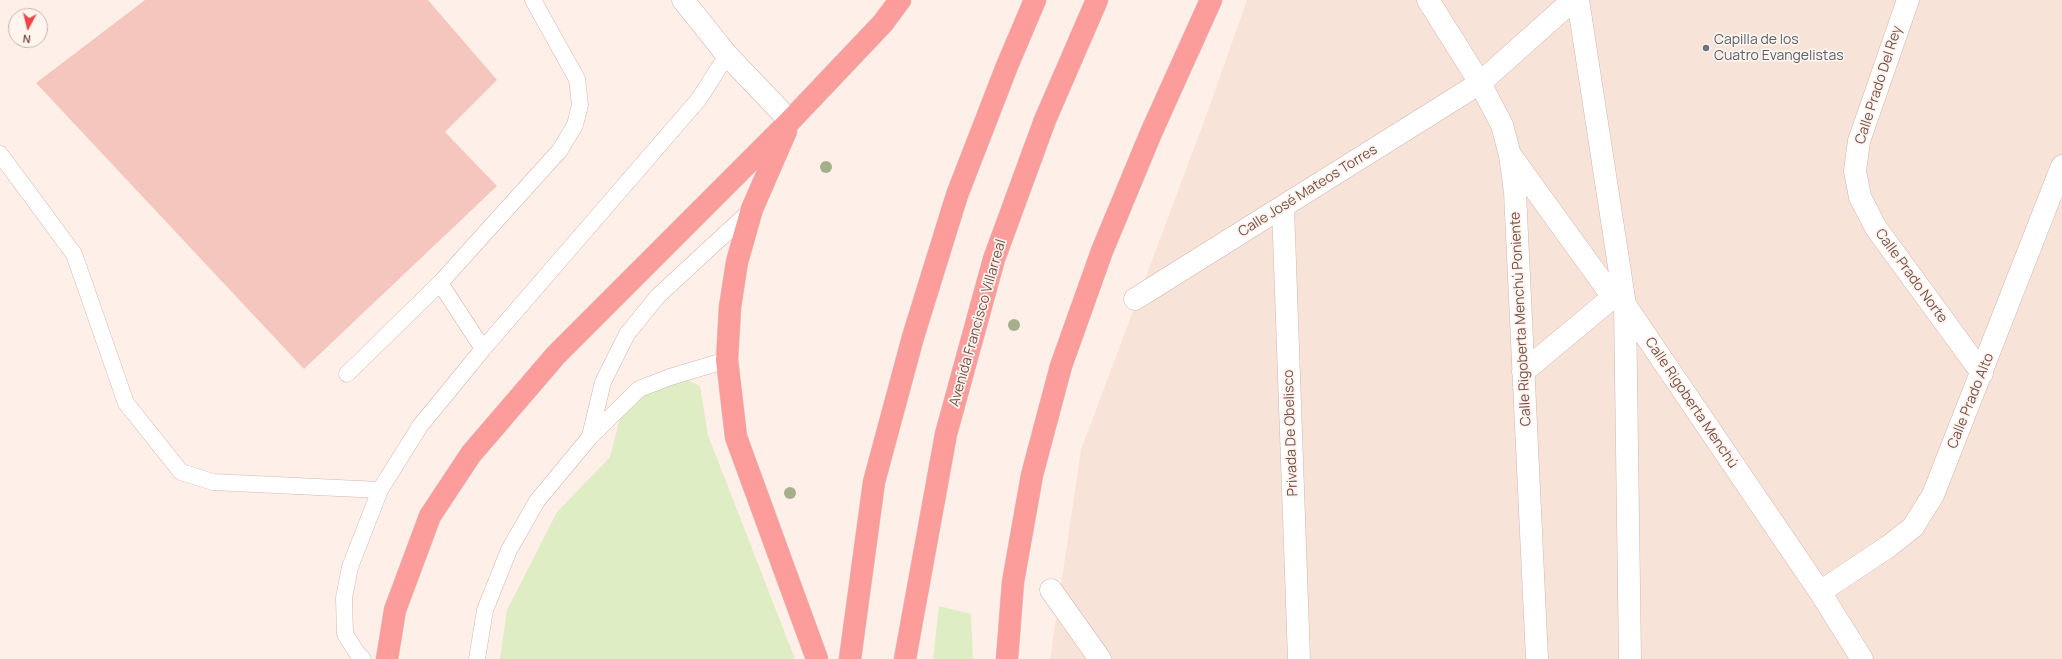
<!DOCTYPE html>
<meta charset="utf-8">
<style>
body{margin:0}
#map{position:relative;width:2062px;height:659px;overflow:hidden;background:#fef0e8;font-family:Manrope,sans-serif}
canvas{display:block}
.north{position:absolute;left:8px;top:8px;width:40px;height:40px;box-sizing:border-box;background:#fff5ef;border:1px solid #cab3ad;border-radius:50%;rotate:187deg;font-size:11px;font-weight:700;line-height:16px;text-align:center;color:#7a4f49}
.north::after{content:'';display:block;margin:auto;width:14px;height:18px;background:#f04547;clip-path:polygon(50% 0,100% 100%,50% 72%,0 100%)}
</style>
<div id="map">
<canvas width="2062" height="659"></canvas>
<div class="north">N</div>
</div>
<script>
const ctx = document.querySelector('canvas').getContext('2d');
ctx.lineJoin = 'round';
function fillPath(path, color) { ctx.fillStyle = color; ctx.fill(path, 'evenodd'); }
const toPath = rows => new Path2D(rows.map(r => 'M' + r).join(''));
function stroke(path, color, width, dash) { ctx.strokeStyle = color; ctx.lineWidth = width; ctx.lineCap = dash ? 'butt' : 'round'; ctx.setLineDash(dash || []); ctx.stroke(path); }
function drawText(font, color, halo, rows, align = 'center') {
  ctx.font = font + ' Manrope,sans-serif'; ctx.lineWidth = 3.5; ctx.setLineDash([]); ctx.textBaseline = 'middle'; ctx.strokeStyle = halo; ctx.fillStyle = color; for (const [text, x, y, turn = 0] of rows) {
    ctx.save(); ctx.translate(x, y); ctx.rotate((+turn || 0) * Math.PI / 180); ctx.textAlign = isNaN(turn) ? turn : align; if (halo) ctx.strokeText(text, 0, 0); ctx.fillText(text, 0, 0); ctx.restore();
  }
}
fillPath(toPath([
 [1247,0,2062,0,2062,659,1050,659,1081,450,1205,119]
]), '#f8e3d8');
fillPath(toPath([
 [679,375,700,386,708,435,795,659,500,659,507,610,557,512,610,457,621,414,647,389],
 [939,606,971,614,973,659,933,659]
]), '#dfedc4');
fillPath(toPath([
 [145,0,428,0,497,80,445,132,497,186,304,369,36,83]
]), '#f5c6bd');
const lane = toPath([
 [0,154,74,254,126,403,181,472,213,482,380,490],
 [483,349,440,283,560,150,575,125,580,105,577,79,533,0],
 [347,374,440,283],
 [590,436,603,382,627,334,658,296,752,209],
 [363,659,357,653,345,634,344,598,350,567,380,490,420,426,483,349,699,99,727,55],
 [477,659,485,610,509,550,537,501,590,437,639,389,670,377,727,360]
]);
const street = toPath([
 [683,0,727,55,790,121],
 [1428,0,1480,83,1502,125,1510,155,1515,192,1537,659],
 [1578,0,1625,305,1630,659],
 [1908,0,1859,141,1855,171,1860,197,1876,228,1982,373],
 [1511,156,1613,297,1625,305,1820,592,1862,659],
 [1283,207,1299,659],
 [1135,299,1480,83,1573,0],
 [1523,372,1613,297],
 [1051,590,1100,659],
 [1820,592,1889,546,1913,527,1933,495,2062,166]
]);
const highway = toPath([
 [786,131,752,209,737,262,730,307,727,360,736,437,817,659],
 [387,659,395,610,430,516,471,454,556,355,790,121,883,23,900,0],
 [850,659,874,482,913,337,957,195,1007,66,1035,0],
 [905,659,946,434,994,259,1045,120,1097,0],
 [1007,659,1013,582,1032,475,1061,366,1102,251,1151,133,1211,0]
]);
stroke(lane, '#d4b6af', 17);
stroke(street, '#d4b6af', 23);
stroke(highway, '#dacecc', 23);
stroke(lane, '#fff', 16);
stroke(street, '#fff', 22);
stroke(highway, '#fc9d9b', 22);
ctx.fillStyle = '#a6af8a';
for (const [x, y] of [
 [826,167],
 [1014,325],
 [790,493]
]) { ctx.beginPath(); ctx.arc(x, y, 6, 0, 2 * Math.PI); ctx.fill(); }
for (const [x, y, r, color] of [
 [1706,48,4,"#6b7280"]
]) { const dot = new Path2D(); dot.arc(x, y, r, 0, 2 * Math.PI); ctx.fillStyle = color; ctx.fill(dot); stroke(dot, '#fff5ef', 1.5); }
drawText('14px', '#5b616d', '#fff5ef', [
 ["Capilla de los",1714,40],
 ["Cuatro Evangelistas",1714,56]
], 'left');
drawText('14px', '#7a4f49', '#fff5ef', [
 ["Calle Prado Del Rey",1879,85,-72],
 ["Calle José Mateos Torres",1308,191,-32],
 ["Calle Prado Norte",1911,276,54],
 ["Calle Rigoberta Menchú Poniente",1521,319,-93],
 ["Avenida Francisco Villarreal",978,323,-74],
 ["Calle Prado Alto",1971,401,-68],
 ["Calle Rigoberta Menchú",1691,403,56],
 ["Privada De Obelisco",1291,433,-92]
]);
</script>
